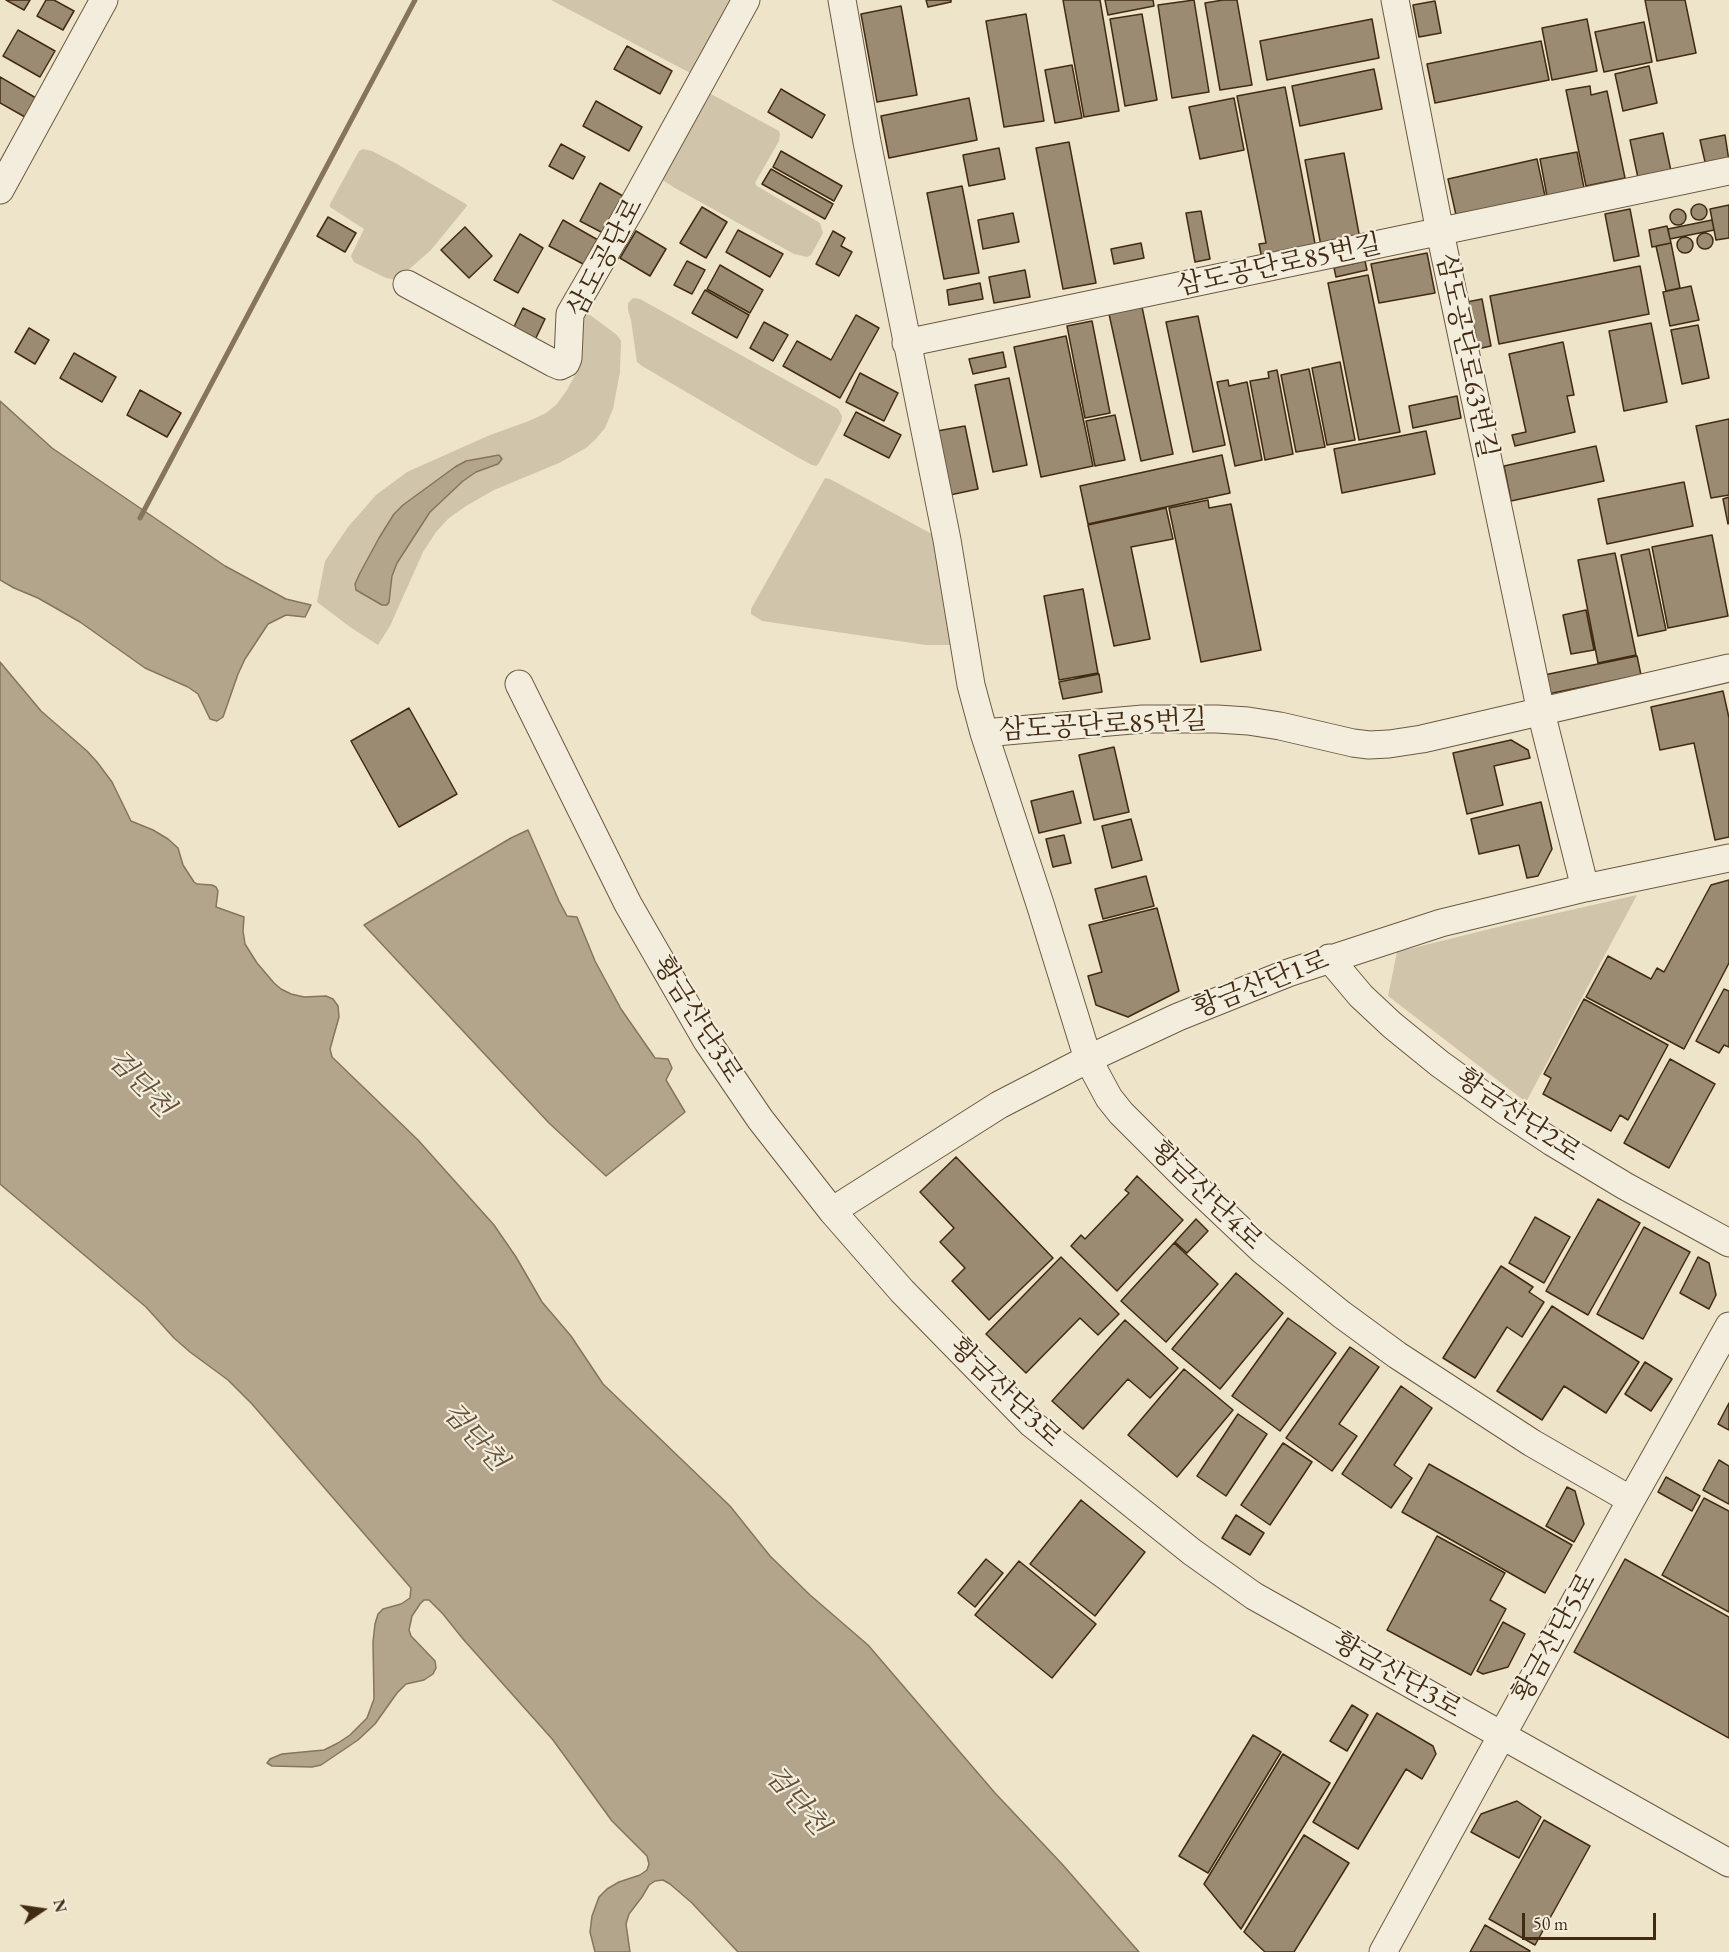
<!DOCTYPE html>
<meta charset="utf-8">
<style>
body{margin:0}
#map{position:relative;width:1729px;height:1952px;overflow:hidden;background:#ede4ca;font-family:"EB Garamond",serif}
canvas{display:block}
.north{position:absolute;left:12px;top:1880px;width:60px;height:60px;-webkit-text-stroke:4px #f3eddd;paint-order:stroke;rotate:77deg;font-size:16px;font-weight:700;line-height:24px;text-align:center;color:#432b13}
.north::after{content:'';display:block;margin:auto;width:21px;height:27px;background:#432b13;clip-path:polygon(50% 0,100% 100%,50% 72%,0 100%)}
.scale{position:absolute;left:1522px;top:1913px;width:134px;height:27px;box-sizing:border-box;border:3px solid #432b13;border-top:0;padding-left:8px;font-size:18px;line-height:21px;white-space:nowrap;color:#432b13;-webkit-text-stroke:4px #f3eddd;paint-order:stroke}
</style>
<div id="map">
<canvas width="1729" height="1952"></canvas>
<div class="north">N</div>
<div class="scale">50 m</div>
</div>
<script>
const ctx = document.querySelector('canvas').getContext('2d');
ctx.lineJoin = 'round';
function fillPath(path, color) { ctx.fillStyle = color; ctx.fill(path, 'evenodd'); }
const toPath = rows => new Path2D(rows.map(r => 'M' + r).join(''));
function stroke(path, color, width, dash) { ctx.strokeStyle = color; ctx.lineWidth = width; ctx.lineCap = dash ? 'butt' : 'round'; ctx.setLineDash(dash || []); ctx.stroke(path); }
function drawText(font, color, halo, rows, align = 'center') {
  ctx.font = font + ' "EB Garamond","Noto Serif KR",serif'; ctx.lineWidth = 4.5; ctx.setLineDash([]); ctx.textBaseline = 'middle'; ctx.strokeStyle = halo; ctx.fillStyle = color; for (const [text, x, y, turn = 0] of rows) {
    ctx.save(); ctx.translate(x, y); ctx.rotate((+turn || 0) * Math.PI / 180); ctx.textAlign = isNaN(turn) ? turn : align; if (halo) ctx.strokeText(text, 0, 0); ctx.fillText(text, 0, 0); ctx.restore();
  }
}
fillPath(toPath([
 [551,0,739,0,694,75],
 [711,94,779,131,780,135,779,141,755,183,757,186,820,223,823,233,811,255,807,257,794,254,675,188,664,181,662,177,707,96],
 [363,149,372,151,397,164,466,204,467,206,431,250,397,280,386,278,354,262,351,256,364,229,330,207,330,204,359,151],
 [633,298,640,299,838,409,842,416,841,422,819,463,816,466,812,465,797,457,642,366,637,362,631,320,628,310,628,303],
 [586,312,617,335,621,341,620,372,613,409,605,428,595,440,586,448,559,463,494,490,466,506,449,518,436,532,423,552,390,626,378,645,350,627,317,602,325,561,348,527,376,495,407,472,490,435,529,421,546,413,557,404,567,390,576,373,578,363,576,323],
 [825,478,830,479,932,534,935,538,951,645,926,645,762,621,751,614,751,609],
 [1637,895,1526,1102,1388,996,1397,952,1522,921]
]), '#d0c5ab');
const water = toPath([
 [0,401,52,448,225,566,286,599,311,605,305,617,286,615,268,624,245,659,238,674,223,717,217,721,210,719,198,694,188,687,145,668,80,622,38,598,14,588,0,580,0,401],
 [499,455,502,459,498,464,476,472,463,481,430,512,397,563,392,576,389,602,387,605,382,605,356,590,355,584,360,573,379,538,394,514,403,505,455,467,466,461,499,455],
 [0,662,41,711,87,751,97,762,112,782,131,821,153,830,168,839,178,848,183,865,194,882,197,884,212,885,216,887,218,891,216,907,244,917,243,931,245,944,257,963,274,983,281,989,291,994,304,997,326,996,333,999,338,1006,339,1017,330,1049,332,1057,418,1140,494,1225,516,1257,542,1302,571,1336,603,1384,730,1506,770,1556,810,1595,868,1645,995,1793,1062,1864,1139,1952,738,1952,692,1903,670,1884,663,1880,655,1881,649,1885,642,1897,629,1914,626,1924,630,1952,595,1952,590,1932,592,1916,599,1897,607,1889,619,1882,640,1875,647,1870,649,1864,647,1856,612,1821,553,1740,463,1639,443,1614,429,1600,424,1600,420,1604,412,1616,409,1630,411,1636,435,1661,436,1668,433,1674,424,1680,406,1684,397,1693,375,1724,358,1740,321,1765,312,1767,272,1766,267,1763,270,1759,282,1754,324,1750,338,1743,350,1735,367,1718,374,1699,373,1642,375,1624,378,1614,383,1609,401,1604,410,1598,411,1588,252,1404,228,1380,190,1352,174,1338,146,1307,0,1184,0,662],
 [528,830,559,901,567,916,577,917,595,961,621,1009,655,1058,668,1059,672,1068,666,1080,685,1112,606,1176,549,1123,364,925,511,838,528,830]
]);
fillPath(water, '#b3a58c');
stroke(water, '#86745c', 1.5);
stroke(toPath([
 [140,518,415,0]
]), '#86745c', 5);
const building = toPath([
 [6,0,30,0,24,10,6,0],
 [46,0,54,0,74,11,63,30,37,16,46,0],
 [926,0,951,0,951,2,928,7,926,0],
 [1063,0,1100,0,1119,111,1084,117,1063,0],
 [1105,0,1153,0,1154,6,1108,15,1105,0],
 [1194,0,1209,92,1172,98,1158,5,1194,0],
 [1223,0,1237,0,1252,85,1220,90,1205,3,1223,0],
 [1645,0,1685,0,1696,53,1657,61,1645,0],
 [1435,1,1441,33,1419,37,1413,5,1435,1],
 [901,6,917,95,877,102,861,14,901,6],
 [1026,14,1044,121,1004,127,986,21,1026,14],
 [1142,14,1157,100,1125,106,1110,19,1142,14],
 [1372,19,1379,58,1267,80,1260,41,1372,19],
 [1587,19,1597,71,1552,80,1542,28,1587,19],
 [1644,22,1652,62,1604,72,1595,32,1644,22],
 [18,30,55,51,40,77,3,56,18,30],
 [1541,41,1549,80,1435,103,1427,64,1541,41],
 [627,46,672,71,660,94,614,69,627,46],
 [1072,65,1082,118,1055,123,1045,70,1072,65],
 [1649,66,1657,103,1623,111,1615,74,1649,66],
 [1374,69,1382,109,1300,126,1292,86,1374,69],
 [0,77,36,98,25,117,0,103,0,77],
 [1590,86,1591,95,1607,91,1625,178,1586,186,1566,90,1590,86],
 [1285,87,1317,254,1263,264,1259,244,1266,243,1237,96,1285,87],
 [781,89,825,115,812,138,768,112,781,89],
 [969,98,977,140,889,158,881,116,969,98],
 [1234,98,1244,150,1200,159,1189,107,1234,98],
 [596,101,642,127,629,151,583,126,596,101],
 [1663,133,1671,171,1638,178,1630,140,1663,133],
 [1725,135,1729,161,1706,166,1700,140,1725,135],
 [1069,142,1096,283,1063,289,1036,148,1069,142],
 [561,144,585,157,573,179,549,166,561,144],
 [999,148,1005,179,969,186,963,155,999,148],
 [781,151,842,186,834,201,773,167,781,151],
 [1577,152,1584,188,1547,196,1540,159,1577,152],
 [1344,153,1360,239,1321,246,1305,160,1344,153],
 [1537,159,1545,196,1456,215,1448,179,1537,159],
 [771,169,833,204,825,219,762,184,771,169],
 [600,183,623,196,603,233,580,221,600,183],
 [962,186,979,273,944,279,927,193,962,186],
 '1691 212a8 8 0 1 1 16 0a8 8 0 1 1-16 0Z',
 [1729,205,1729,238,1716,240,1710,209,1729,205],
 [702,207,727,222,706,258,680,243,702,207],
 [1630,209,1639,256,1614,261,1605,214,1630,209],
 '1670 217a8 8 0 1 1 16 0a8 8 0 1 1-16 0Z',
 [1201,211,1210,259,1195,262,1186,213,1201,211],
 [1013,213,1019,242,983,249,978,220,1013,213],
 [328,217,356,233,345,252,317,236,328,217],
 [563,220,598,240,585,265,549,246,563,220],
 [1712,220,1714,230,1670,239,1668,229,1712,220],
 [1667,226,1671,243,1652,247,1649,230,1667,226],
 [465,227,492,256,469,278,441,250,465,227],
 [738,230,783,254,770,277,726,252,738,230],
 [636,231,666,249,650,276,620,258,636,231],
 [833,231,845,238,841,246,852,252,839,276,816,264,833,231],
 '1697 241a8 8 0 1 1 16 0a8 8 0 1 1-16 0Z',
 [520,234,543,248,518,293,494,280,520,234],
 '1677 245a8 8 0 1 1 16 0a8 8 0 1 1-16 0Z',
 [1141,243,1144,258,1114,264,1111,249,1141,243],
 [1671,243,1680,288,1666,291,1656,246,1671,243],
 [1427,253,1435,293,1379,303,1371,264,1427,253],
 [687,261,705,270,692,294,674,285,687,261],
 [1365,261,1367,270,1336,277,1334,268,1365,261],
 [720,265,763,290,750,313,707,289,720,265],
 [1640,266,1649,314,1499,344,1490,296,1640,266],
 [1025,270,1030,297,994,303,989,277,1025,270],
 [1368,275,1400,432,1359,440,1328,283,1368,275],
 [980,283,983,299,949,305,947,290,980,283],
 [1691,286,1699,320,1670,326,1663,292,1691,286],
 [705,290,749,315,737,338,692,313,705,290],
 [1482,299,1491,346,1477,349,1467,302,1482,299],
 [1142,307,1173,454,1141,461,1109,314,1142,307],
 [523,308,545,319,533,344,511,333,523,308],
 [856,315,879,328,840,398,783,366,797,341,831,360,856,315],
 [1198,316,1225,445,1193,452,1166,322,1198,316],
 [1092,321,1110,413,1085,418,1067,326,1092,321],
 [764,322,788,335,773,361,750,348,764,322],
 [1651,323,1667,402,1624,411,1609,331,1651,323],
 [1698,325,1709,378,1682,384,1671,330,1698,325],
 [29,328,49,340,35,364,15,352,29,328],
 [1066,336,1093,466,1041,477,1014,347,1066,336],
 [1563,342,1574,395,1567,396,1575,432,1515,446,1512,435,1526,432,1509,354,1563,342],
 [1003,352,1006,367,973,374,969,359,1003,352],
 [74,353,116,377,102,402,60,378,74,353],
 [1340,362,1355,440,1327,445,1312,368,1340,362],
 [1309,369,1325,447,1296,452,1281,375,1309,369],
 [1277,370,1293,454,1265,460,1250,381,1269,378,1268,372,1277,370],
 [860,373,898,393,884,421,846,402,860,373],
 [1009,378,1027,465,993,472,975,385,1009,378],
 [1228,380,1229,386,1247,382,1262,460,1235,466,1217,382,1228,380],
 [140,390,181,413,167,437,127,415,140,390],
 [1457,396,1461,418,1413,428,1409,406,1457,396],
 [856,412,901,435,889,458,844,435,856,412],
 [1115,415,1125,460,1095,466,1086,421,1115,415],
 [1729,419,1729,495,1711,498,1696,426,1729,419],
 [965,426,978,489,950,495,937,431,965,426],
 [1426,431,1435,474,1342,493,1334,449,1426,431],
 [1596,446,1604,481,1511,501,1504,466,1596,446],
 [1222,455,1230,493,1088,524,1080,486,1222,455],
 [1684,482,1693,526,1607,544,1598,499,1684,482],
 [1729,497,1729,523,1728,524,1723,499,1729,497],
 [1208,500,1209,508,1231,504,1261,650,1201,662,1169,508,1208,500],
 [1166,508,1173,539,1131,547,1150,639,1114,646,1088,525,1166,508],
 [1712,535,1728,616,1668,628,1652,547,1712,535],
 [1649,549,1666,630,1638,636,1621,555,1649,549],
 [1615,553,1636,655,1598,663,1578,560,1615,553],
 [1083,589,1098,673,1059,680,1044,596,1083,589],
 [1586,610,1594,650,1571,654,1563,615,1586,610],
 [1637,656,1641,675,1548,694,1544,675,1637,656],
 [1099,674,1102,692,1063,699,1059,682,1099,674],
 [1723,691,1729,718,1729,837,1715,840,1694,743,1660,750,1651,707,1723,691],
 [409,708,457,794,399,827,351,741,409,708],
 [1511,740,1528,750,1530,758,1494,766,1503,805,1467,814,1453,753,1511,740],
 [1114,747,1129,812,1094,820,1079,755,1114,747],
 [1073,791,1081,823,1039,833,1031,801,1073,791],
 [1541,802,1552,849,1538,876,1527,878,1519,845,1479,854,1471,819,1541,802],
 [1131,819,1142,860,1112,868,1102,826,1131,819],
 [1064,835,1071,863,1053,867,1046,839,1064,835],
 [1146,876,1154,906,1103,919,1095,889,1146,876],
 [1729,880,1729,963,1684,1049,1586,997,1608,956,1651,979,1657,968,1664,972,1711,885,1729,880],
 [1157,908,1179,991,1128,1017,1096,1005,1088,976,1102,972,1089,925,1157,908],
 [1724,989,1729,991,1729,1047,1724,1045,1719,1053,1696,1041,1724,989],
 [1584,999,1668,1045,1628,1120,1620,1115,1611,1131,1543,1094,1551,1078,1544,1074,1584,999],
 [1670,1059,1715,1084,1669,1168,1624,1143,1670,1059],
 [956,1157,1053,1258,989,1320,952,1281,965,1268,940,1242,954,1228,920,1192,956,1157],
 [1137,1176,1183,1220,1117,1291,1071,1246,1081,1235,1085,1239,1129,1193,1125,1190,1137,1176],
 [1598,1199,1640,1223,1588,1315,1546,1291,1598,1199],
 [1535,1217,1570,1237,1544,1283,1509,1263,1535,1217],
 [1196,1219,1208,1231,1187,1253,1175,1242,1196,1219],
 [1644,1227,1690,1252,1643,1339,1597,1314,1644,1227],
 [1174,1243,1218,1284,1166,1342,1121,1301,1174,1243],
 [1061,1257,1119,1314,1098,1335,1080,1318,1026,1373,986,1334,1061,1257],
 [1698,1257,1709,1263,1716,1295,1709,1309,1680,1293,1698,1257],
 [1501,1266,1533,1287,1529,1292,1544,1302,1522,1337,1507,1327,1475,1378,1443,1358,1501,1266],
 [1236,1273,1283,1313,1220,1389,1172,1349,1236,1273],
 [1552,1306,1639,1362,1606,1413,1564,1386,1542,1420,1497,1391,1552,1306],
 [1288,1318,1336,1353,1280,1431,1232,1396,1288,1318],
 [1125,1320,1178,1368,1150,1398,1128,1379,1083,1429,1052,1401,1125,1320],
 [1350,1347,1379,1367,1339,1424,1357,1436,1332,1471,1286,1438,1350,1347],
 [1645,1362,1672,1379,1651,1411,1625,1394,1645,1362],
 [1184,1369,1233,1410,1177,1477,1128,1435,1184,1369],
 [1401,1386,1432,1408,1394,1465,1412,1478,1391,1508,1342,1474,1401,1386],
 [1729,1403,1729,1430,1718,1424,1729,1403],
 [1238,1414,1267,1434,1226,1496,1197,1476,1238,1414],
 [1283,1443,1312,1462,1270,1525,1241,1505,1283,1443],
 [1719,1460,1729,1466,1729,1504,1703,1490,1719,1460],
 [1429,1464,1572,1545,1545,1593,1402,1512,1429,1464],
 [1666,1477,1700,1496,1692,1511,1658,1492,1666,1477],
 [1567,1487,1575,1491,1584,1524,1574,1542,1546,1526,1567,1487],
 [1704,1498,1729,1511,1729,1612,1662,1575,1704,1498],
 [1081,1500,1145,1552,1095,1616,1030,1564,1081,1500],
 [1236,1515,1264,1533,1250,1555,1222,1538,1236,1515],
 [1437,1536,1505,1573,1490,1600,1506,1609,1471,1675,1387,1630,1437,1536],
 [986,1559,1003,1573,975,1607,958,1593,986,1559],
 [1625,1559,1729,1617,1729,1738,1574,1652,1625,1559],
 [1019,1561,1096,1624,1052,1678,975,1615,1019,1561],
 [1503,1622,1525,1634,1508,1667,1483,1674,1477,1671,1503,1622],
 [1352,1705,1368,1715,1347,1751,1330,1741,1352,1705],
 [1377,1713,1433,1746,1436,1754,1422,1779,1406,1769,1358,1849,1313,1822,1377,1713],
 [1253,1735,1281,1752,1208,1873,1179,1856,1253,1735],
 [1283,1754,1330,1783,1241,1929,1204,1884,1283,1754],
 [1517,1801,1541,1817,1519,1858,1471,1832,1481,1814,1517,1801],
 [1544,1820,1590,1846,1535,1945,1489,1919,1544,1820],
 [1304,1835,1349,1863,1294,1952,1265,1952,1244,1932,1304,1835],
 [1485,1925,1530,1951,1529,1952,1470,1952,1485,1925]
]);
fillPath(building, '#9b8b72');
stroke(building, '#432b13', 1.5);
const minor = toPath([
 [842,0,867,142,947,540,971,685,984,733,1143,719,1217,719,1248,721,1280,726,1353,743,1369,745,1389,744,1422,739,1729,668],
 [1395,0,1440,232,1541,712,1585,888],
 [0,190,104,0],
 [407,284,553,363,560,366,566,363,568,358,570,314,633,205,746,0],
 [906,343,1729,171],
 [519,684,628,904,707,1041,760,1119,832,1211,902,1291,1032,1424,1192,1552,1254,1596,1729,1863],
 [984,733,1041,907,1088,1059,1109,1098,1121,1113,1188,1180,1262,1250,1341,1314,1397,1355,1532,1443,1631,1500],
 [1329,958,1361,996,1392,1025,1440,1064,1504,1110,1552,1142,1625,1186,1729,1243],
 [832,1211,999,1105,1088,1059,1178,1017,1288,973,1441,923,1585,888,1729,858],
 [1383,1952,1631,1500,1729,1326]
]);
stroke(minor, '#6e5941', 29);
stroke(minor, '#f3eddd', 27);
drawText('27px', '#432b13', '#f3eddd', [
 ["삼도공단로",606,258,-62],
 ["삼도공단로85번길",1279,266,-12],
 ["삼도공단로63번길",1466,356,78],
 ["삼도공단로85번길",1103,726,-3],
 ["황금산단1로",1261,985,-21],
 ["황금산단3로",697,1020,58],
 ["황금산단2로",1518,1116,34],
 ["황금산단4로",1206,1196,44],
 ["황금산단3로",1005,1393,44],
 ["황금산단5로",1555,1638,-61],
 ["황금산단3로",1397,1676,30]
]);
drawText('italic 28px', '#655037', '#f3eddd', [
 ["검단천",140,1084,46],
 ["검단천",474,1437,48],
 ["검단천",796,1801,49]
]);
</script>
